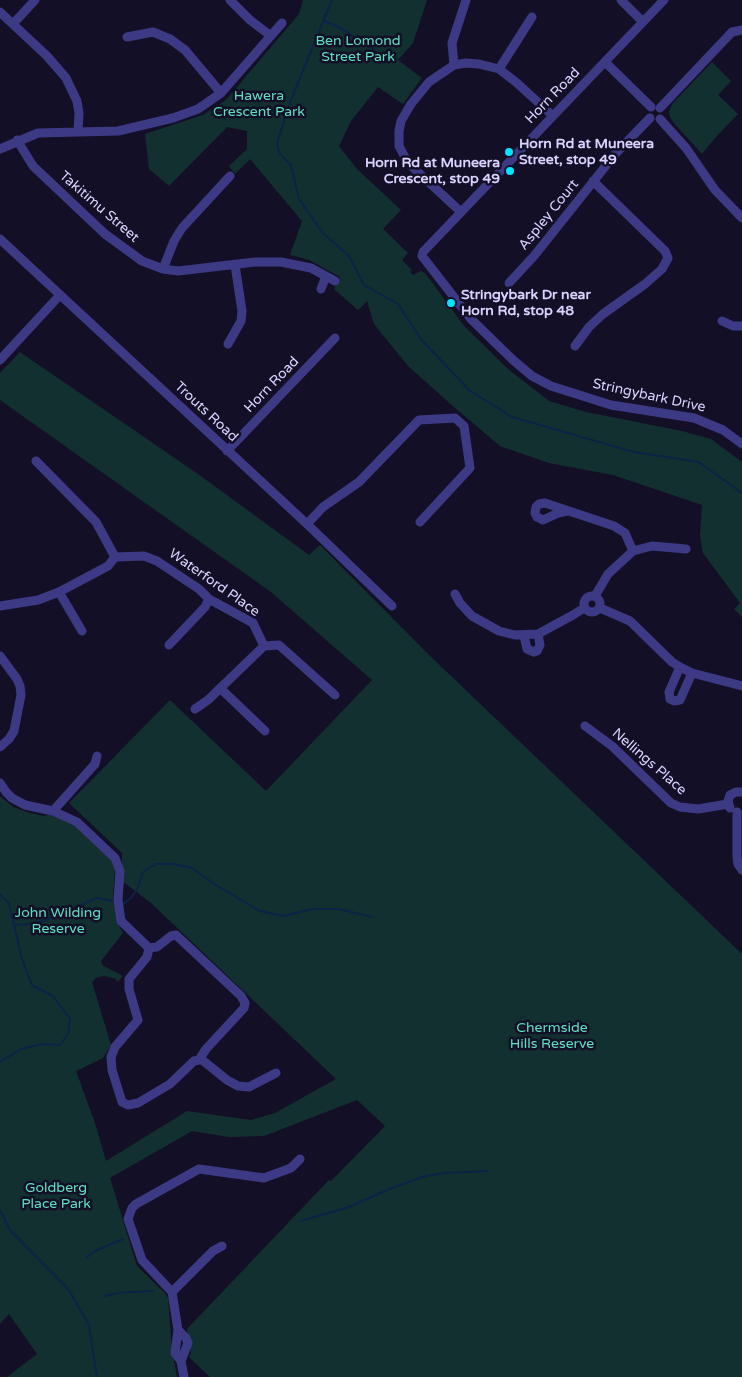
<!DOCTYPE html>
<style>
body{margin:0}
canvas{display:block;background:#130f26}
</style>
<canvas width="742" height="1377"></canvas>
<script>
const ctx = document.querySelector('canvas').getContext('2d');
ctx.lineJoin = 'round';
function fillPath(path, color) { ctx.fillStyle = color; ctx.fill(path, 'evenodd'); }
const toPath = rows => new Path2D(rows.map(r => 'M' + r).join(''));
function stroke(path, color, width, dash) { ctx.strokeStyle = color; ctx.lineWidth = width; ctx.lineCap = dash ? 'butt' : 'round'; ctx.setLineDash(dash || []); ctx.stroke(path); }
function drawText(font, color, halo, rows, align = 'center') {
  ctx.font = font + ' "Varela Round",sans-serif'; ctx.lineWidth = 5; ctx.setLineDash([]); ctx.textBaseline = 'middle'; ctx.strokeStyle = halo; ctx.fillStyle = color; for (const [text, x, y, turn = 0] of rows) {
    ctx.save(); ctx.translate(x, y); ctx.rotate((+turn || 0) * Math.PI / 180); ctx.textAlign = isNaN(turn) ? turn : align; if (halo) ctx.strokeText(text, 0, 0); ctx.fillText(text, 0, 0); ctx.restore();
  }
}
fillPath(toPath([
 [303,0,427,0,413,43,398,60,422,78,403,104,378,87,351,121,339,146,357,169,401,210,383,229,408,253,402,260,412,270,410,272,413,275,421,271,425,273,465,327,508,369,549,401,586,412,682,431,711,439,742,462,742,617,734,609,740,603,703,553,700,536,702,505,613,475,549,463,500,446,454,407,408,366,374,324,367,301,358,310,334,289,340,277,309,260,290,255,302,221,250,159,235,174,229,166,247,149,247,131,227,127,169,186,149,169,145,134,203,115,226,100,299,14],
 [712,62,731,81,718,95,738,114,715,138,702,154,673,122,670,117,669,112,672,104],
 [20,352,198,474,309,555,320,545,428,654,742,954,742,1377,210,1377,189,1357,191,1353,187,1329,329,1180,331,1181,385,1126,357,1100,264,1136,229,1137,192,1131,110,1178,137,1266,165,1293,168,1298,172,1350,177,1377,7,1377,37,1354,9,1314,0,1324,0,796,13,807,30,813,44,816,52,814,69,820,112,859,115,869,113,898,117,922,123,933,101,961,102,965,123,976,117,982,116,979,104,976,96,978,92,982,111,1045,103,1058,76,1071,95,1123,106,1161,187,1111,251,1120,275,1113,336,1079,151,903,122,881,122,853,69,803,170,700,266,791,372,680,271,592,0,400,0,373]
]), '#12302f');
stroke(toPath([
 [332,0,289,105,277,144,280,154,291,165,299,199,323,233,349,256,364,285,398,304,421,339,469,390,512,417,634,452,699,462,742,493],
 [324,21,341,28,386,58],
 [0,895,9,903,22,959,32,985,53,996,70,1019,68,1034,60,1045,42,1044,21,1049,0,1062],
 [123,904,131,898,137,889,143,872,156,864,174,864,192,868,216,885,260,911,284,916,312,909,339,909,372,917],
 [15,925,29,924,46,920,97,898,112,901],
 [0,1210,10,1230,69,1290,89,1325,97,1377],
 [301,1221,349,1207,392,1188,426,1176,445,1173,488,1171],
 [87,1257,95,1251,123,1239],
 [105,1296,117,1293,153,1291]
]), '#0c2248', 2);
stroke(toPath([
 [230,0,250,20,271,36],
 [621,0,643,22],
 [664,0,423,252,422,256,471,319,513,360,532,376,551,386,611,405,694,418,723,430,742,444],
 [0,12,47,56,66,78,77,101,79,113,78,132],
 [13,24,35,0],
 [127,37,153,32,170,39,185,50,221,93],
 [605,62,651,107],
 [454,65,452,43,466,0],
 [499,69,532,17],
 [660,108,732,32,742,30],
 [660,119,686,148,715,190,742,218],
 [17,140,33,166,105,234,142,261,163,269,178,271,255,262,281,262,311,268,335,281],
 [0,149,38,133,118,131,173,118,198,109,221,93,282,23],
 [461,212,408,163,399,146,399,131,401,121,411,104,429,82,454,65,466,63,479,64,499,69,517,83,553,116],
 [0,239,307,524,392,606],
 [163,269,174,241,182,228,230,176],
 [509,283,534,256,616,153,650,118],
 [321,289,326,276],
 [722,321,733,326,742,326],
 [228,344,241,321,242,311,235,265],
 [575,346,589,327,603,314,645,284,662,269,668,258,665,251,593,181],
 [0,360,60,295],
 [227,451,335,338],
 [36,461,96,522,115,557],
 [568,511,558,513,543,520,537,517,535,513,536,507,539,504,545,503,614,526,625,533,633,551],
 [307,524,323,507,359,482,419,420,455,418,464,426,470,468,420,522],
 [59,592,82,631],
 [455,594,460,603,472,616,499,631,515,635,538,634,573,615,584,608],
 '584 604a8 8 0 1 1 16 0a8 8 0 1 1-16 0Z',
 [595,596,608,574,633,551,652,546,686,549],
 [0,606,38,600,59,592,108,566,115,557,144,556,157,561,199,589,209,599,253,623,264,646,279,645,335,695],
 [600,608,630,621,672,662,680,667,692,673,742,686],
 [524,636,527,649,534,652,537,651,540,645,538,634],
 [169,645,205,607,209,599],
 [0,656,17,679,20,686,21,695,14,731,9,739,0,747],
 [680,667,669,692,670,699,674,701,680,700,692,673],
 [220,688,265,731],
 [195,709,208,700,264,646],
 [585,726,612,746,671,803,680,807,698,809,728,804],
 [0,783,6,792,12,798,25,805,53,811,77,822,115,858,120,871,118,900,121,921,149,948],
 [730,808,728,801,730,795,736,792,742,792],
 [53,811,95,764,97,756],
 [737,812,737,858,738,864,742,870],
 [176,935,241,996,245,1003,244,1008,206,1049,199,1060,194,1061,170,1084,138,1103,128,1105,122,1102,112,1070,111,1057,115,1047,138,1020,129,989,129,979,147,957,149,948,157,947,171,936,176,935],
 [201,1059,227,1080,238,1086,249,1087,276,1073],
 [172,1292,213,1251,222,1246],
 [178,1330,186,1338,188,1343,181,1361,184,1377],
 [181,1361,175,1353,178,1330,172,1292,142,1260,128,1219,132,1208,136,1204,199,1169,264,1178,291,1168,300,1159]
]), '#3d3a85', 9);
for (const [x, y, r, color] of [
 [509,152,5,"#00e5ff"],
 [510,171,5,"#00e5ff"],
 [451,303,5,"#00e5ff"]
]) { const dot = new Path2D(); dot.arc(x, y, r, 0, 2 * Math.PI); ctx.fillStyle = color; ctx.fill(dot); stroke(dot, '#130f26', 2); }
drawText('14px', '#5fe0c0', '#130f26', [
 ["Ben Lomond",358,41],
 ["Street Park",358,57],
 ["Hawera",259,96],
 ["Crescent Park",259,112],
 ["John Wilding",58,913],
 ["Reserve",58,929],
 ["Chermside",552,1028],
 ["Hills Reserve",552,1044],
 ["Goldberg",56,1188],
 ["Place Park",56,1204]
]);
drawText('14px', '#d9d4ff', '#130f26', [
 ["Horn Road",553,96,-46],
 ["Takitimu Street",99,207,41],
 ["Aspley Court",549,215,-51],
 ["Horn Road",272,385,-46],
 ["Stringybark Drive",649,396,12],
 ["Trouts Road",206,412,43],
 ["Waterford Place",214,583,35],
 ["Nellings Place",649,762,41]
]);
drawText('bold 14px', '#d9d4ff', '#130f26', [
 ["Horn Rd at Muneera",519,144],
 ["Street, stop 49",519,160],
 ["Horn Rd at Muneera",500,163,"right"],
 ["Crescent, stop 49",500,179,"right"],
 ["Stringybark Dr near",461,295],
 ["Horn Rd, stop 48",461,311]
], 'left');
</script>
